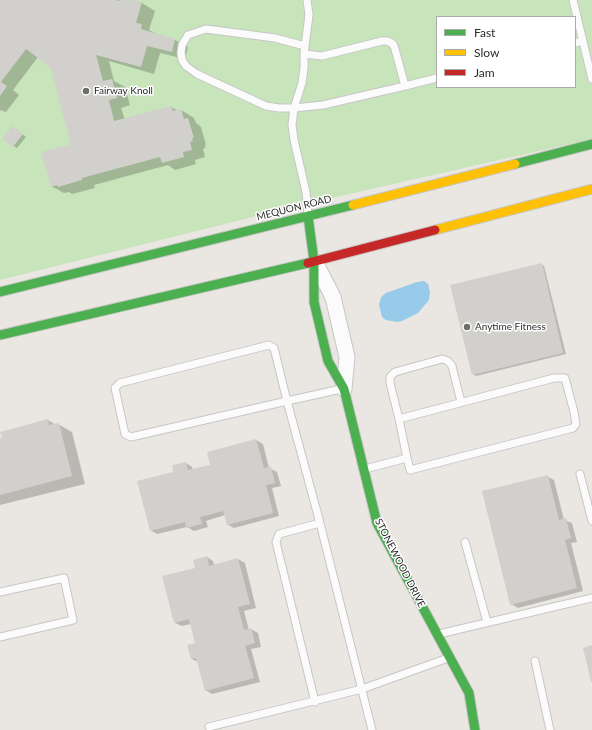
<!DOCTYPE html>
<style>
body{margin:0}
#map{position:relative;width:592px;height:730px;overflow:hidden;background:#eae7e2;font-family:Lato,sans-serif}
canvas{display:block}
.legend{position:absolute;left:436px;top:16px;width:140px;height:72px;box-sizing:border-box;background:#fff;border:1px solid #aaa;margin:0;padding:5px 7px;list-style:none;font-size:12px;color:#2b2b2b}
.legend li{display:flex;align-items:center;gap:8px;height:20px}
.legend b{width:20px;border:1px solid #aaa}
</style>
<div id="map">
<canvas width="592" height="730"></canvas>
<ul class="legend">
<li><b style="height:5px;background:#4caf50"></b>Fast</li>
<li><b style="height:5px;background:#ffc107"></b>Slow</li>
<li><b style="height:5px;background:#c62828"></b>Jam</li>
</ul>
</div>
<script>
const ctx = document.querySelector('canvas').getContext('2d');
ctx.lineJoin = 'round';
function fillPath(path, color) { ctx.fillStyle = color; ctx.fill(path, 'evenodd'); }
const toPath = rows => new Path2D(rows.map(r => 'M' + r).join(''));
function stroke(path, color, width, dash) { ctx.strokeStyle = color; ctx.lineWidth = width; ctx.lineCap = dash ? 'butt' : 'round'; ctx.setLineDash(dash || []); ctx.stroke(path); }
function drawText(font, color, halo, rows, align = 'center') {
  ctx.font = font + ' Lato,sans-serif'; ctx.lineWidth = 3; ctx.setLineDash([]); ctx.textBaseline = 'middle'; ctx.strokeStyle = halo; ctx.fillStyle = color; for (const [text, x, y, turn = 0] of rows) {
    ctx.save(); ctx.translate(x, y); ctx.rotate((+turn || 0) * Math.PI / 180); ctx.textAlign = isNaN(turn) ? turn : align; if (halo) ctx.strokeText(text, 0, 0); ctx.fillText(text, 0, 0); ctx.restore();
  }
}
fillPath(toPath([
 [0,0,592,0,592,139,305,204,0,280],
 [437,17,575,17,575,87,437,87]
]), '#c8e4bb');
fillPath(toPath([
 [424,281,428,284,430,292,429,300,418,313,402,321,397,322,386,320,382,317,379,305,381,297,386,293,417,282]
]), '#97cbe9');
fillPath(toPath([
 [0,0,130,0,142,3,155,11,149,30,155,33,155,34,175,40,188,47,185,59,160,53,154,74,109,61,114,81,125,87,130,105,121,108,125,120,171,107,178,111,181,110,194,118,196,123,201,127,206,145,205,145,205,148,203,149,205,157,195,160,196,164,175,170,168,165,94,185,95,188,72,194,69,192,64,193,51,186,72,145,51,67,38,57,13,90,19,95,6,112,0,110],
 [16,129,26,137,17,148,4,139],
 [541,264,544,266,566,354,476,376,473,374],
 [48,420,56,425,58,424,72,432,85,484,0,505,0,439],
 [256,440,263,444,269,468,277,472,281,486,272,488,279,516,234,528,227,524,225,515,206,521,208,527,194,531,187,527,157,534,150,530,175,473,186,463,192,467,193,470,211,465],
 [547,476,554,480,564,520,572,523,577,542,571,543,583,591,518,608,511,604],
 [207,557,213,561,214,565,238,559,245,563,256,608,244,611,249,630,251,629,258,633,261,647,251,649,260,682,212,694,205,690,198,662,192,659,196,644,191,624,182,626,175,623,196,568]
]), '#0003');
fillPath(toPath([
 [0,0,117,0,118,1,121,0,134,0,142,2,136,23,142,24,141,29,175,39,172,52,147,46,141,67,96,55,103,81,112,79,117,98,109,100,114,121,171,106,173,111,181,109,184,119,188,118,194,138,192,138,193,141,190,142,192,150,183,152,184,157,162,163,160,157,82,178,82,180,58,187,57,185,51,187,41,152,71,144,50,67,26,49,1,82,7,86,0,96],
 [12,126,23,134,13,147,2,139],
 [542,263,563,353,472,375,450,285],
 [48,419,49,425,59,423,72,476,0,495,0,438,2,438,0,432],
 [256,439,264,468,271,467,275,483,266,485,273,513,227,525,223,511,200,517,202,524,186,528,185,522,150,531,137,481,173,472,172,465,186,462,188,470,210,465,207,452],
 [548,475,559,520,566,518,571,538,565,540,577,588,510,605,482,491],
 [207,556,209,566,238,558,250,604,238,607,244,630,251,628,255,643,245,646,254,678,205,691,196,658,191,659,187,645,195,643,189,619,174,623,162,576,195,568,193,560],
 [592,645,592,682,591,682,583,648]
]), '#d2d0cd');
const lane = toPath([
 [307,0,309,15,305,46,275,38,206,29,188,35,182,45,181,53,182,60,186,66,197,74,266,106,279,108,294,108,292,125,294,140,306,192,308,214],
 [573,0,592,79],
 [575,43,583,41],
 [304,54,322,56,382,41,387,41,393,44,395,49,405,86,323,105,294,108,302,83,304,68,304,54,305,46],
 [405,86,437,78],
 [399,419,390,383,390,377,395,372,442,359,448,361,452,366,461,402],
 [365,469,407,458,410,470,573,428,576,424,574,412,565,378,554,378,399,419,407,458],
 [580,474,592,521],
 [320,523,372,730],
 [465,542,487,622],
 [0,592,64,578,73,620,0,637],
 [439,634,592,598],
 [535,661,550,730],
 [315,702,276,542,279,534,320,523,287,401,274,348,269,345,120,383,115,388,125,434,131,437,287,401,341,389],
 [209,727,362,689,448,658]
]);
const street = toPath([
 [315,262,333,297,347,357,344,389]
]);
const fast = toPath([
 [515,164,592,144],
 [308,216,314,261,314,302,328,361,344,389,377,523,469,693,475,730],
 [0,292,353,205],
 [0,335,308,263]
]);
const slow = toPath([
 [353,205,515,164],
 [435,230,592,189]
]);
const jam = toPath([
 [308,263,435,230]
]);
stroke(lane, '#c7c6c6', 9);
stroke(street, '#c7c6c6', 17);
stroke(fast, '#c7c6c6', 11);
stroke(slow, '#c7c6c6', 11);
stroke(jam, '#c7c6c6', 11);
stroke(lane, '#fcfbfb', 7);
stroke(street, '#fcfbfb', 15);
stroke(fast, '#4caf50', 9);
stroke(slow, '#ffc107', 9);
stroke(jam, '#c62828', 9);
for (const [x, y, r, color] of [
 [86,91,4,"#6e6d6b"],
 [467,327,4,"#6e6d6b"]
]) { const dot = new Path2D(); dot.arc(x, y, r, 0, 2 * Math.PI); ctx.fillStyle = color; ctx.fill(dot); stroke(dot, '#fff', 1.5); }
drawText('10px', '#2b2b2b', '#fff', [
 ["Fairway Knoll",94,91],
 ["Anytime Fitness",475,327]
], 'left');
drawText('10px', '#2b2b2b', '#fff', [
 ["MEQUON ROAD",294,208,-14],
 ["STONEWOOD DRIVE",400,563,63]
]);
</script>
